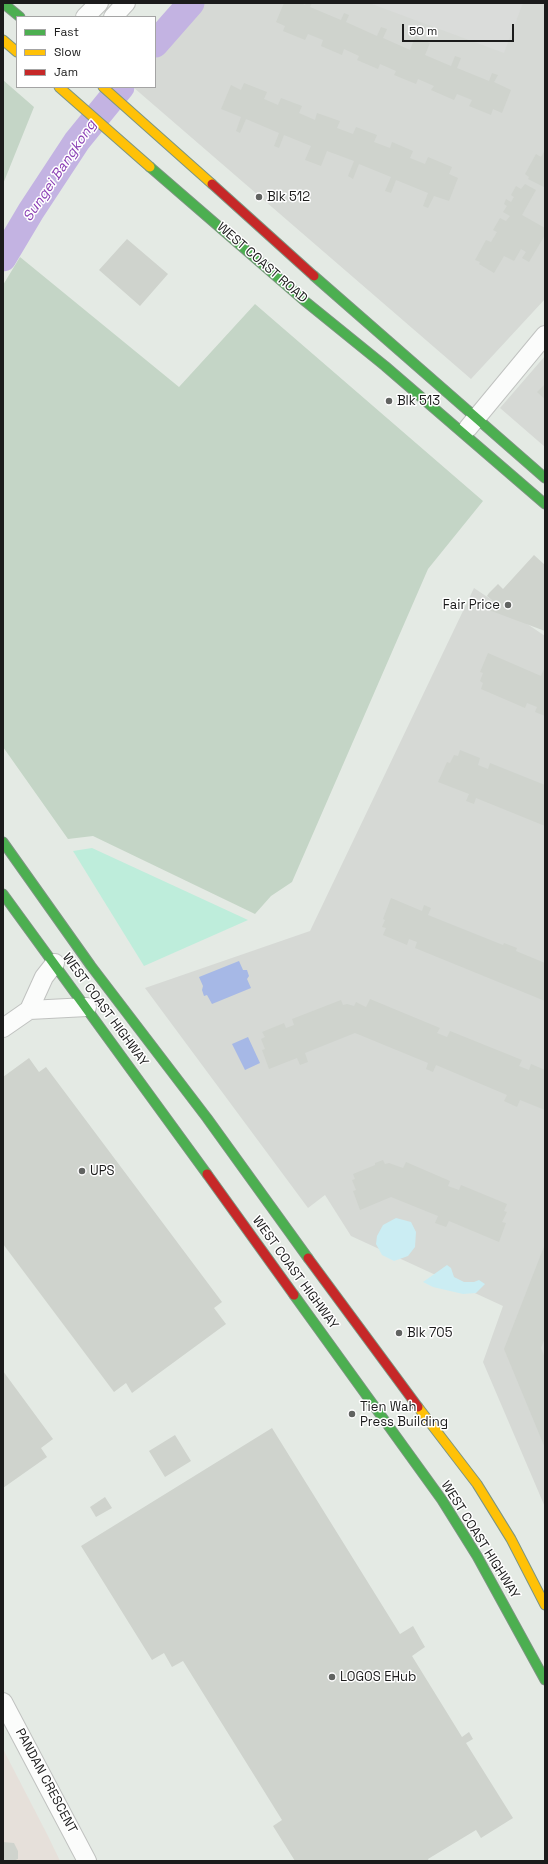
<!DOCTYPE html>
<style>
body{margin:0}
#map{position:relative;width:548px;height:1864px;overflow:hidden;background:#e4eae4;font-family:"Space Grotesk",sans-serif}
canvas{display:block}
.frame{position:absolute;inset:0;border:4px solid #1b1b1b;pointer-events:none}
.legend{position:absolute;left:16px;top:16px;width:140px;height:72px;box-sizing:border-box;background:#fff;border:1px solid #a4a4a4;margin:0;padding:5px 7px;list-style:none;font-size:12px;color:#1b1b1b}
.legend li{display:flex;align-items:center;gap:8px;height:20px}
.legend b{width:20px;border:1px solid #a4a4a4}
.scale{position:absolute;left:402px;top:24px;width:112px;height:18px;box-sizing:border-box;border:2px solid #1b1b1b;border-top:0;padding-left:5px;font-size:12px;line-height:14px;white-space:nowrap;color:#1b1b1b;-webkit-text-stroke:3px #fff;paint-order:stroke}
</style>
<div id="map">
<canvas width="548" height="1864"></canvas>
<div class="frame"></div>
<ul class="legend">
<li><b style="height:5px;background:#4caf50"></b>Fast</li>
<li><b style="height:5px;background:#ffc107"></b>Slow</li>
<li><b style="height:5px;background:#c62828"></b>Jam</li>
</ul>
<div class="scale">50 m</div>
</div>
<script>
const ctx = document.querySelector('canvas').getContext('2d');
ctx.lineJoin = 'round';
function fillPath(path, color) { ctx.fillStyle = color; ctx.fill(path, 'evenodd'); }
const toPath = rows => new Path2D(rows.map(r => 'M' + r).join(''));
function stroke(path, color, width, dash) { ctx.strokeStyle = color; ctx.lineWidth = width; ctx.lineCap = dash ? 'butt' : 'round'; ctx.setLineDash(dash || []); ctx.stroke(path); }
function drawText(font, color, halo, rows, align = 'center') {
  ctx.font = font + ' "Space Grotesk",sans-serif'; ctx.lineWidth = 3; ctx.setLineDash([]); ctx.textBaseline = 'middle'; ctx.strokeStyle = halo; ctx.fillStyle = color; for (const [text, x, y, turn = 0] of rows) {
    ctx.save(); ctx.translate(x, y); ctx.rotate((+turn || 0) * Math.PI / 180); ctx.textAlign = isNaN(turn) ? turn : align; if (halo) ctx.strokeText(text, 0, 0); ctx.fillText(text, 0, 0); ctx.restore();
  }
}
fillPath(toPath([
 [196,3,545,3,545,299,471,379,133,87,155,87,155,47],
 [545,356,545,447,500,408],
 [474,588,545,636,545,1507,483,1362,503,1306,351,1236,325,1195,308,1208,145,988,310,931]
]), '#d6d9d5');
fillPath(toPath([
 [3,1749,48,1836,60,1861,3,1861]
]), '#e6e0da');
fillPath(toPath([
 [3,80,34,107,3,184],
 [20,257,179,387,255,304,483,501,428,569,292,882,271,896,255,914,93,836,68,839,3,747,3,285]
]), '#c4d5c6');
fillPath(toPath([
 [92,848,248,920,144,966,73,851]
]), '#beeddb');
fillPath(toPath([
 [396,1218,411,1222,416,1232,415,1247,408,1256,394,1261,382,1255,376,1244,377,1236,383,1225],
 [447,1265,451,1268,454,1277,464,1282,474,1282,479,1280,485,1284,476,1293,463,1294,433,1287,423,1282]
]), '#cbedf3');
fillPath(toPath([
 [239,961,243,970,247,970,249,976,247,979,251,988,212,1004,207,995,204,996,202,990,203,986,199,977],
 [248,1037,260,1063,245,1070,232,1044]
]), '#a6b8e6');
fillPath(toPath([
 [369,3,523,3,504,53]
]), '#dadcda');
stroke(toPath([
 [155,44,191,3],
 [3,258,31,211,77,141,121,87]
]), '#c3b3e2', 27);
fillPath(toPath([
 [284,3,301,3,305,5,306,3,312,3,310,7,341,20,344,13,349,15,346,22,377,36,381,27,387,29,383,38,410,50,415,37,430,43,425,55,451,66,455,56,461,58,457,68,489,81,492,73,498,75,494,82,511,90,502,113,493,109,491,115,469,106,472,100,457,94,454,100,431,90,434,86,418,79,416,84,394,75,396,71,380,64,378,69,357,60,359,56,344,49,342,55,321,46,323,40,308,34,305,40,283,31,285,26,276,22],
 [244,83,267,92,264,99,278,105,281,98,302,106,299,113,315,120,317,113,340,121,337,128,353,134,356,127,377,135,374,142,390,148,392,142,413,151,410,158,425,164,428,157,452,167,449,174,458,178,449,201,434,196,428,208,423,206,428,193,396,180,391,193,385,191,391,177,359,164,353,179,348,176,354,161,327,151,321,166,305,160,311,146,284,135,279,148,274,146,279,133,246,119,240,133,236,131,241,117,221,109,231,85,241,90],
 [545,150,545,185,544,187,528,179,529,177,525,174,536,154,541,157],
 [525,184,536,190,522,215,545,228,545,235,529,262,522,258,526,252,521,249,514,261,504,256,494,273,479,264,480,262,475,260,486,240,491,242,497,232,493,230,500,218,506,221,510,216,503,212,507,206,504,204,506,199,511,202,514,197,511,195,516,186,521,189],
 [127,239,168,274,140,306,99,270],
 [545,384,545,399,537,392],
 [534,555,545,565,545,631,486,609,493,601,487,596,489,593,498,584,503,589],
 [488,653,541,676,544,669,545,670,545,716,535,712,537,707,527,703,525,708,481,689,483,683,480,681,483,673,480,672],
 [460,750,480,758,478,765,488,769,490,763,545,785,545,826,476,798,474,804,466,801,469,794,438,782,447,762,450,763,454,755,458,756],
 [391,898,422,911,424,905,431,908,428,915,503,945,504,943,517,948,516,951,545,963,545,1001,415,948,417,942,409,939,407,945,383,935,386,928,382,927,385,920,383,919],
 [370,999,440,1028,437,1033,447,1037,450,1031,522,1060,519,1066,529,1070,531,1064,545,1070,545,1110,520,1100,517,1107,504,1101,507,1095,436,1065,433,1072,426,1069,428,1063,355,1033,305,1053,308,1062,300,1065,297,1058,269,1069,262,1050,265,1049,261,1039,265,1037,262,1032,284,1023,286,1028,294,1025,292,1019,341,1000,343,1005,347,1004,354,1006,356,1002,366,1007],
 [29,1058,39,1072,46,1067,222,1302,214,1308,226,1324,132,1393,126,1383,114,1392,3,1244,3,1077],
 [383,1160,385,1164,389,1163,403,1168,406,1162,450,1181,448,1186,459,1190,461,1185,507,1204,504,1211,507,1212,502,1222,506,1223,499,1242,449,1221,446,1227,435,1223,438,1216,391,1197,360,1210,353,1191,356,1190,352,1180,355,1179,353,1174,375,1165,375,1163],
 [545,1244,545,1338,541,1348,545,1358,545,1448,504,1349],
 [3,1371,53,1439,41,1448,47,1457,3,1488],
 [272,1428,400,1634,413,1626,425,1647,412,1656,462,1737,469,1732,473,1739,466,1743,513,1818,481,1838,476,1830,428,1859,429,1861,295,1861,273,1826,282,1820,183,1661,172,1667,164,1653,152,1660,81,1546],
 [175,1435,191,1461,165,1477,149,1451],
 [105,1497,112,1508,96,1517,90,1507],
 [3,1842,14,1843,18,1851,18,1859,13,1861,3,1860]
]), '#cfd3cd');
const street = toPath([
 [85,17,99,3],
 [113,17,126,3],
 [468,428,545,335],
 [29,1010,87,1007],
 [3,1028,29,1010,44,977,55,963],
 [3,1702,87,1861]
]);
const fast = toPath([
 [3,3,20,17],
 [150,167,306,302,385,366,545,504],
 [314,276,545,478],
 [3,842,91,966,207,1118,308,1258],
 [3,894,207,1174],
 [294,1295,442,1500,477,1556,545,1680]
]);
const slow = toPath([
 [3,40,17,52],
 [59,87,150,167],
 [103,87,212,184],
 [418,1407,477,1484,511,1539,545,1605]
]);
const jam = toPath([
 [212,184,314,276],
 [207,1174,294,1295],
 [308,1258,418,1407]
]);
stroke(street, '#c0c2c0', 20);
stroke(fast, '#7c9581', 11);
stroke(slow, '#7c9581', 11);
stroke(jam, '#7c9581', 11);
stroke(street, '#fbfcfb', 18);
stroke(fast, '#4caf50', 9);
stroke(slow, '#ffc107', 9);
stroke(jam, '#c62828', 9);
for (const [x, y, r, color] of [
 [259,197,4,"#616361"],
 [389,401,4,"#616361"],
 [508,605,4,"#616361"],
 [82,1171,4,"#616361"],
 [399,1333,4,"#616361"],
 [352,1414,4,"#616361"],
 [332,1677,4,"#616361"]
]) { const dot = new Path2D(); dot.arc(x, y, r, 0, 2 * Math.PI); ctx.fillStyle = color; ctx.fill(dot); stroke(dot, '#fff', 1.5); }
drawText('13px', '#1b1b1b', '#fff', [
 ["Blk 512",267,197],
 ["Blk 513",397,401],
 ["Fair Price",500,605,"right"],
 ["UPS",90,1171],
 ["Blk 705",407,1333],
 ["Tien Wah",360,1407],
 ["Press Building",360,1422],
 ["LOGOS EHub",340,1677]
], 'left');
drawText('13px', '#1b1b1b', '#fff', [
 ["WEST COAST ROAD",262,263,41],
 ["WEST COAST HIGHWAY",105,1010,54],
 ["WEST COAST HIGHWAY",295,1273,54],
 ["WEST COAST HIGHWAY",480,1540,58],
 ["PANDAN CRESCENT",46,1781,62]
]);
drawText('italic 14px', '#8a3fb4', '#fff', [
 ["Sungei Bangkong",60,171,-56]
]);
</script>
